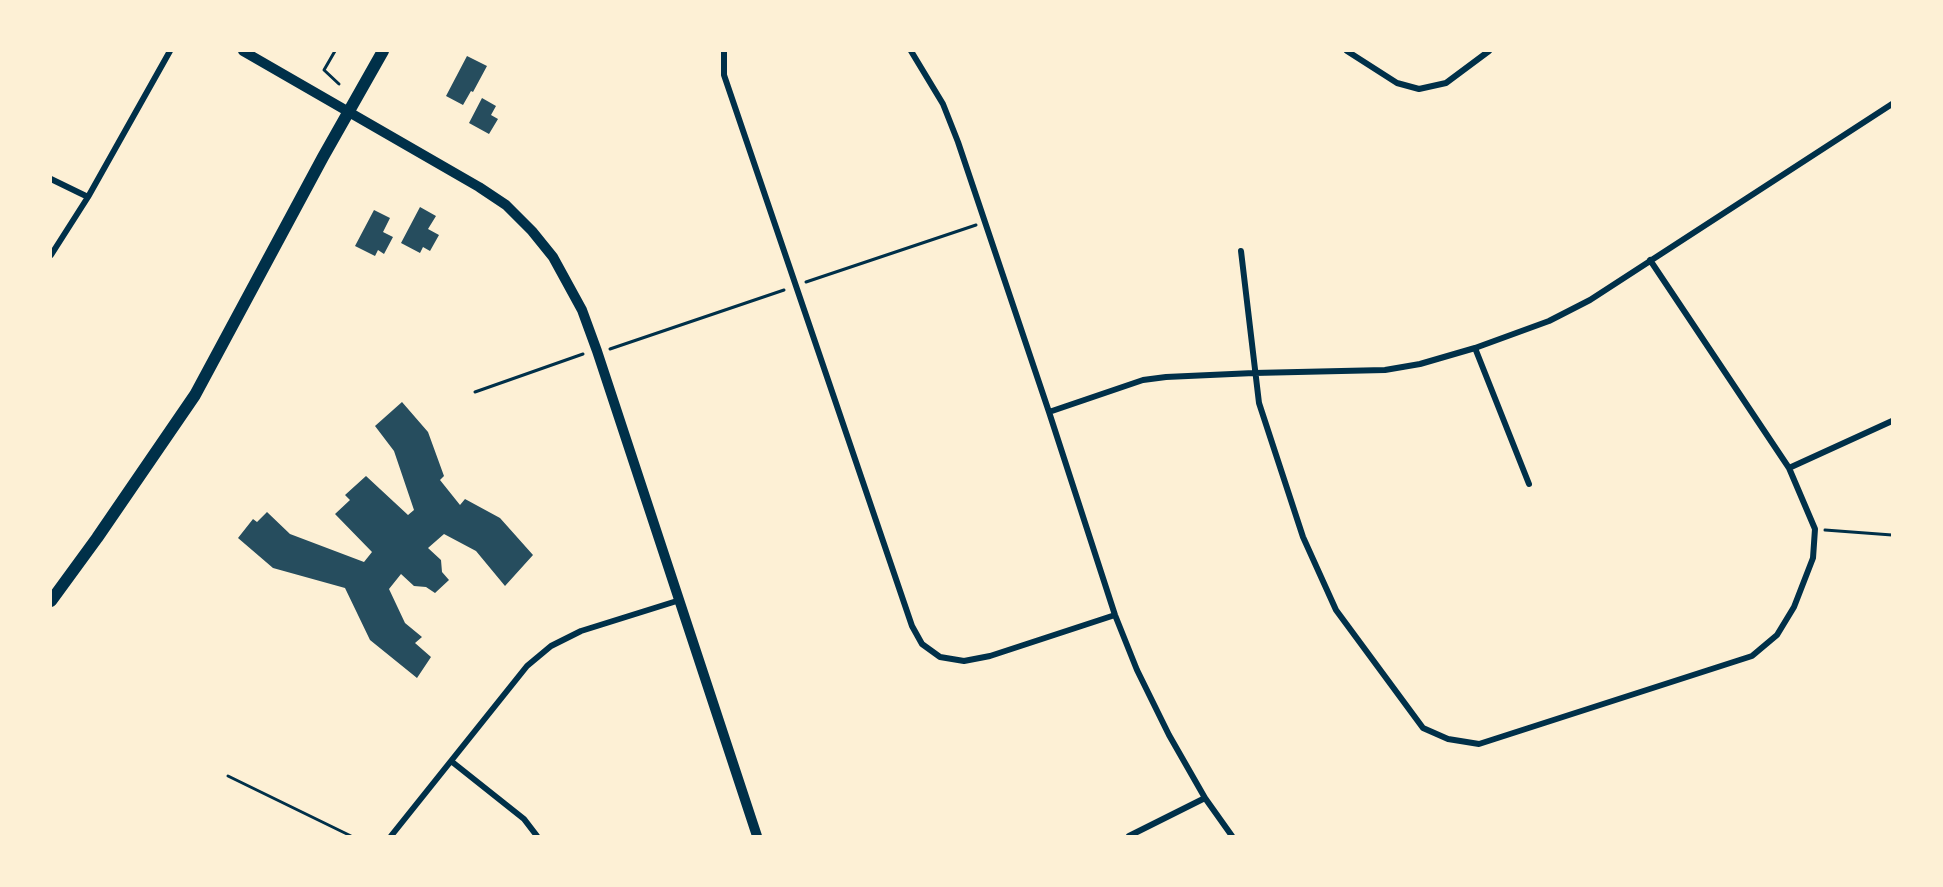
<!DOCTYPE html>
<style>
body{margin:0}
#map{position:relative;width:1943px;height:887px;overflow:hidden;background:#fdf0d5;font-family:"DejaVu Sans",sans-serif}
canvas{display:block}
.frame{position:absolute;inset:0;border:52px solid #fdf0d5;pointer-events:none}
</style>
<div id="map">
<canvas width="1943" height="887"></canvas>
<div class="frame"></div>
</div>
<script>
const ctx = document.querySelector('canvas').getContext('2d');
ctx.lineJoin = 'round';
function fillPath(path, color) { ctx.fillStyle = color; ctx.fill(path, 'evenodd'); }
const toPath = rows => new Path2D(rows.map(r => 'M' + r).join(''));
function stroke(path, color, width, dash) { ctx.strokeStyle = color; ctx.lineWidth = width; ctx.lineCap = dash ? 'butt' : 'round'; ctx.setLineDash(dash || []); ctx.stroke(path); }
fillPath(toPath([
 [467,56,487,66,473,92,471,91,463,105,446,96],
 [482,98,496,106,491,115,498,119,489,134,469,123],
 [420,207,436,216,428,229,439,235,430,251,423,247,420,253,401,243],
 [374,210,390,218,383,232,393,237,384,254,378,250,375,256,355,246],
 [402,402,428,432,444,476,440,480,460,505,465,499,500,518,533,555,505,586,476,551,444,534,428,548,441,560,442,572,449,580,435,593,426,587,414,586,401,574,389,589,405,623,422,637,415,643,431,657,417,678,370,640,345,588,273,568,238,538,253,519,257,522,267,512,290,534,364,562,372,552,335,514,350,500,345,495,366,476,408,515,414,510,394,451,375,426]
]), '#264d5e');
stroke(toPath([
 [335,51,324,70,339,84],
 [806,282,976,225],
 [610,349,784,290],
 [475,392,583,354],
 [1825,530,1892,535],
 [228,776,351,836]
]), '#003049', 3);
stroke(toPath([
 [724,51,724,75,912,626,922,644,940,657,964,661,990,656,1115,615],
 [911,51,943,104,958,142,1049,412,1115,615,1137,670,1169,735,1205,798,1232,836],
 [1347,51,1397,83,1419,89,1446,83,1489,51],
 [51,179,88,197],
 [1241,251,1259,403,1303,537,1336,610,1423,728,1448,739,1479,744,1752,656,1777,635,1794,607,1813,558,1815,529,1789,468,1650,260],
 [51,255,88,197,170,51],
 [1475,348,1529,484],
 [1049,412,1143,380,1166,377,1254,373,1385,370,1420,364,1475,348,1549,321,1590,300,1892,104],
 [1789,468,1892,421],
 [451,761,524,819,537,836],
 [391,836,527,666,551,646,581,631,680,600],
 [1129,836,1205,798]
]), '#003049', 6);
stroke(toPath([
 [243,51,479,187,506,205,532,231,553,257,582,310,597,351,757,836]
]), '#003049', 10);
stroke(toPath([
 [51,601,97,538,195,395,323,157,383,51]
]), '#003049', 12);
</script>
